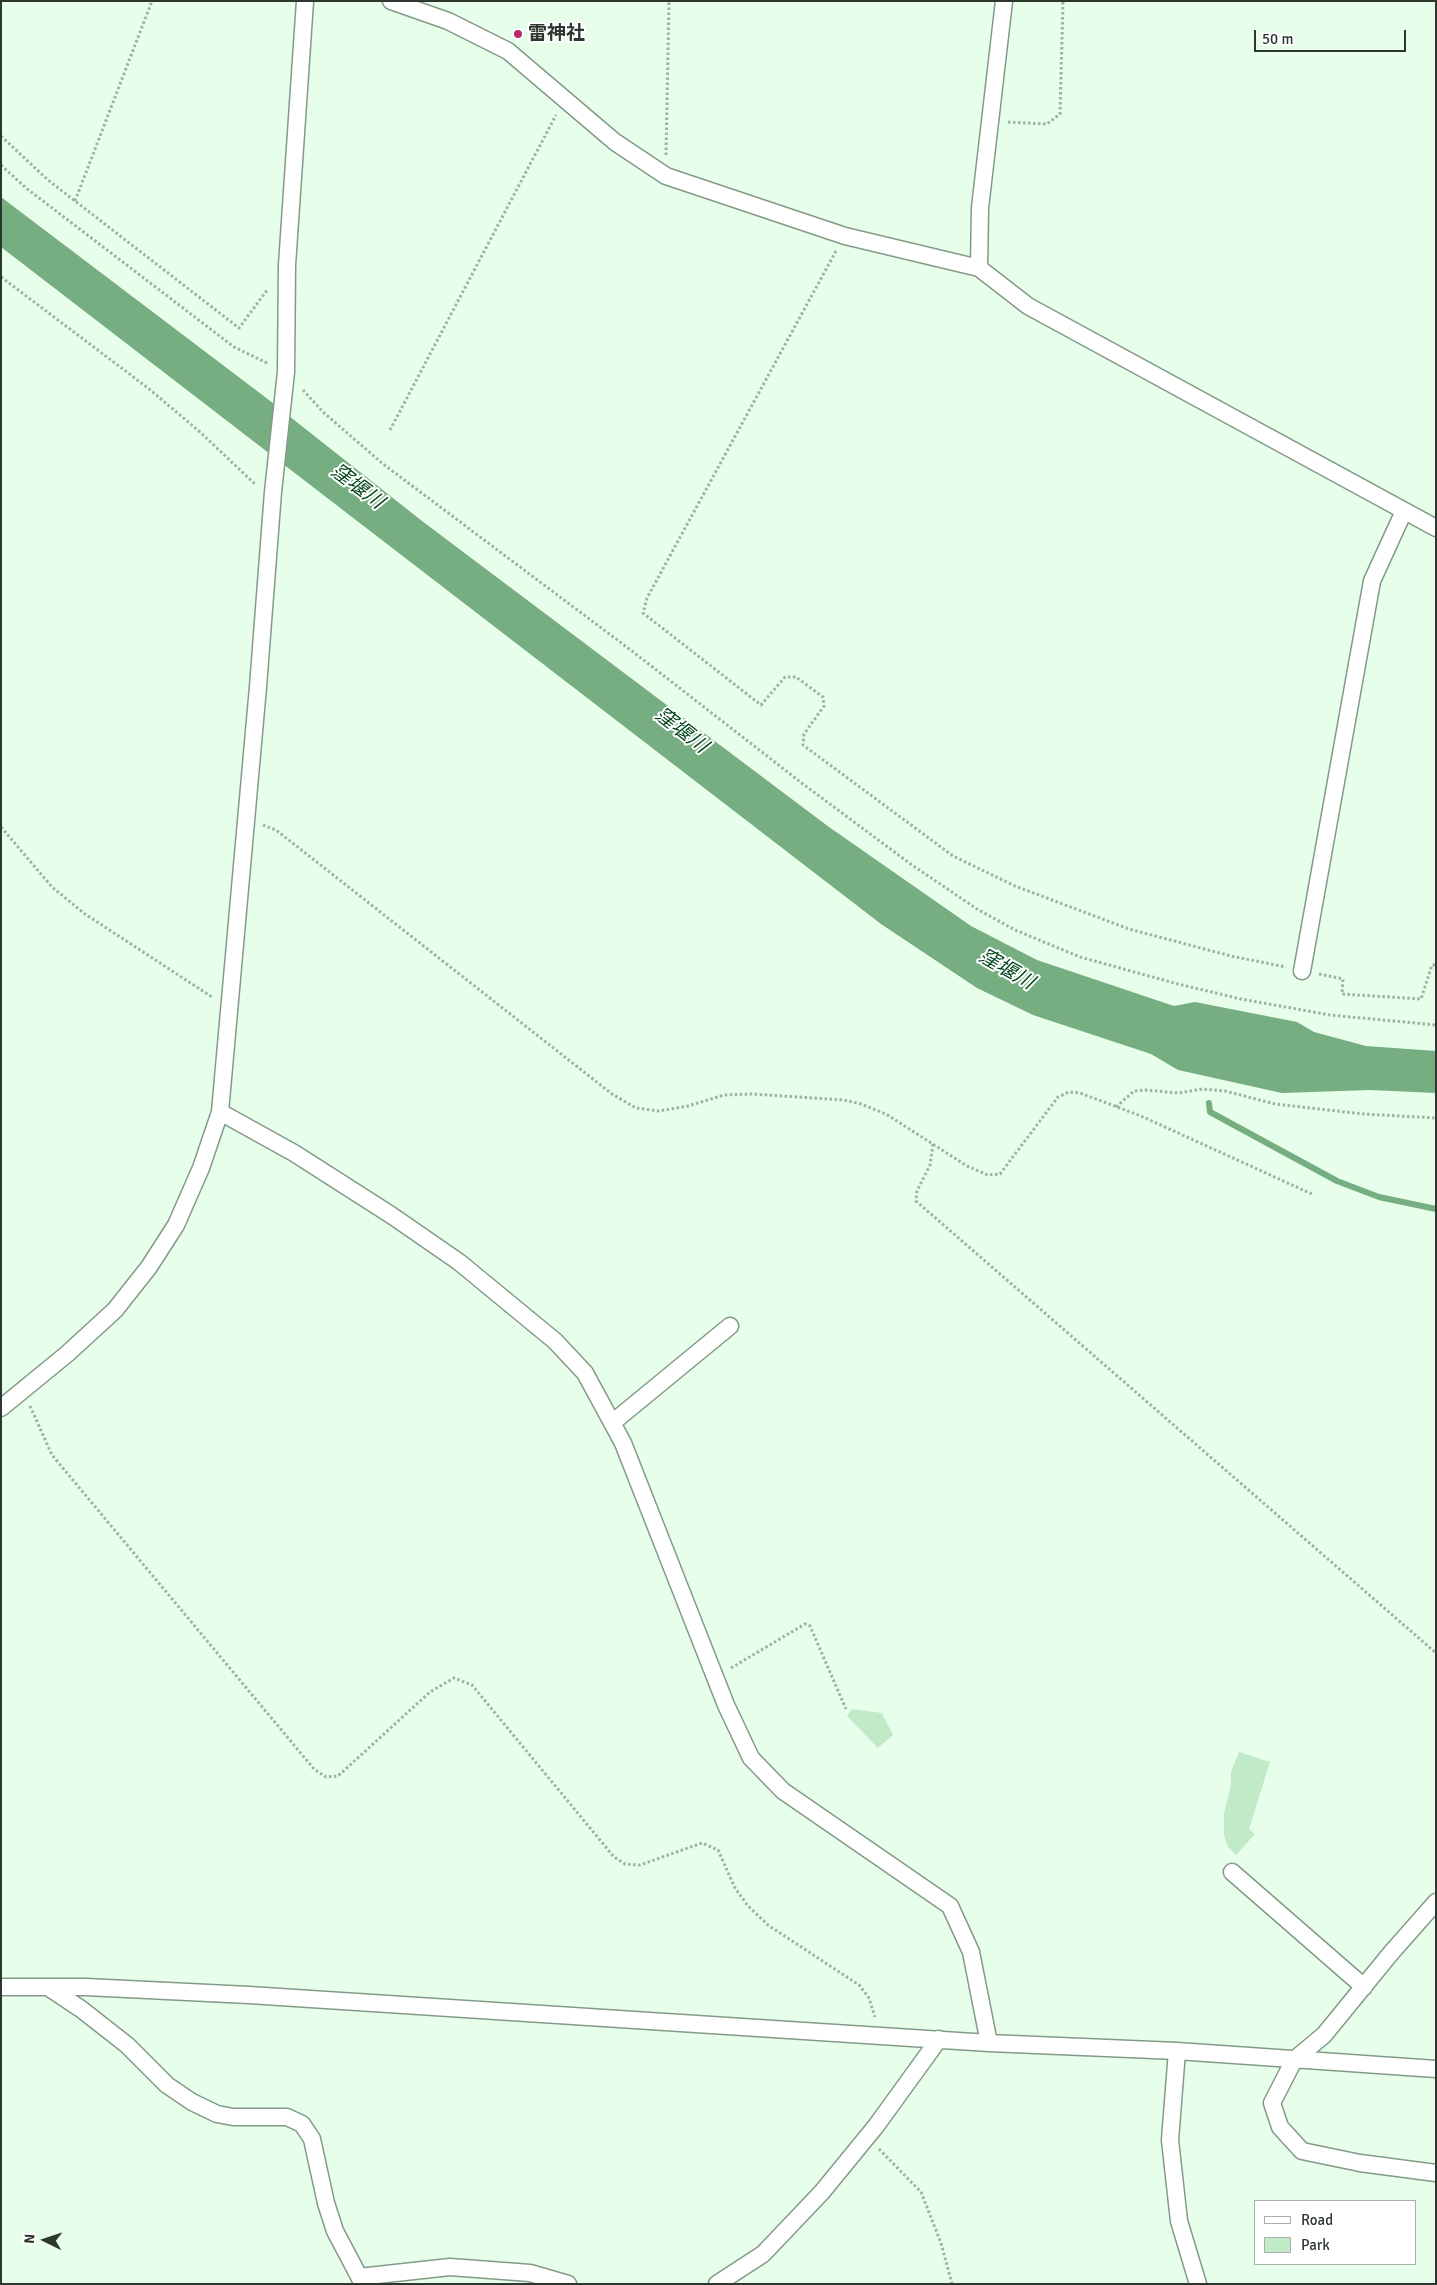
<!DOCTYPE html>
<meta charset="utf-8">
<style>
body{margin:0}
#map{position:relative;width:1437px;height:2285px;overflow:hidden;background:#e6feea;font-family:Signika,sans-serif}
canvas{display:block}
.frame{position:absolute;inset:0;border:2px solid #2e372f;pointer-events:none}
.legend{position:absolute;left:1254px;top:2200px;width:162px;height:65px;box-sizing:border-box;background:#fff;border:1px solid #abafac;margin:0;padding:6px 9px;list-style:none;font-size:15px;color:#2e372f}
.legend li{display:flex;align-items:center;gap:10px;height:25px}
.legend b{width:25px;border:1px solid #abafac}
.north{position:absolute;left:20px;top:2215px;width:50px;height:50px;-webkit-text-stroke:4px #fff;paint-order:stroke;rotate:274deg;font-size:14px;font-weight:700;line-height:20px;text-align:center;color:#2e372f}
.north::after{content:'';display:block;margin:auto;width:18px;height:22px;background:#2e372f;clip-path:polygon(50% 0,100% 100%,50% 72%,0 100%)}
.scale{position:absolute;left:1254px;top:30px;width:152px;height:22px;box-sizing:border-box;border:2px solid #2e372f;border-top:0;padding-left:6px;font-size:15px;line-height:18px;white-space:nowrap;color:#2e372f;-webkit-text-stroke:4px #fff;paint-order:stroke}
</style>
<div id="map">
<canvas width="1437" height="2285"></canvas>
<div class="frame"></div>
<ul class="legend">
<li><b style="height:6px;background:#fff"></b>Road</li>
<li><b style="height:14px;background:#c1eac8"></b>Park</li>
</ul>
<div class="north">N</div>
<div class="scale">50 m</div>
</div>
<script>
const ctx = document.querySelector('canvas').getContext('2d');
ctx.lineJoin = 'round';
function fillPath(path, color) { ctx.fillStyle = color; ctx.fill(path, 'evenodd'); }
const toPath = rows => new Path2D(rows.map(r => 'M' + r).join(''));
function stroke(path, color, width, dash) { ctx.strokeStyle = color; ctx.lineWidth = width; ctx.lineCap = dash ? 'butt' : 'round'; ctx.setLineDash(dash || []); ctx.stroke(path); }
function drawText(font, color, halo, rows, align = 'center') {
  ctx.font = font + ' Signika,"Noto Sans JP",sans-serif'; ctx.lineWidth = 4; ctx.setLineDash([]); ctx.textBaseline = 'middle'; ctx.strokeStyle = halo; ctx.fillStyle = color; for (const [text, x, y, turn = 0] of rows) {
    ctx.save(); ctx.translate(x, y); ctx.rotate((+turn || 0) * Math.PI / 180); ctx.textAlign = isNaN(turn) ? turn : align; if (halo) ctx.strokeText(text, 0, 0); ctx.fillText(text, 0, 0); ctx.restore();
  }
}
fillPath(toPath([
 [852,1709,882,1713,893,1735,878,1748,847,1716],
 [1239,1752,1270,1762,1249,1829,1255,1834,1236,1855,1228,1847,1224,1835,1224,1814,1231,1784,1231,1772]
]), '#c1eac8');
fillPath(toPath([
 [1,197,265,397,422,521,829,827,971,926,1037,960,1174,1006,1195,1002,1297,1022,1314,1032,1366,1046,1436,1051,1436,1093,1370,1090,1282,1093,1178,1070,1151,1054,1033,1015,977,988,881,924,1,247]
]), '#76ae81');
stroke(toPath([
 [1209,1103,1210,1112,1337,1181,1379,1197,1436,1209]
]), '#76ae81', 6);
const minor = toPath([
 [391,1,448,21,508,51,615,142,666,176,845,236,979,268,1028,306,1436,528],
 [979,268,980,208,1004,1],
 [1302,971,1372,581,1404,511],
 [220,1112,294,1153,391,1215,459,1262,555,1341,585,1373,623,1443,726,1705,751,1758,783,1791,950,1906,971,1952,989,2043],
 [1,1408,67,1354,115,1310,149,1267,176,1225,201,1168,220,1112,258,687,273,492,286,372,287,265,305,1],
 [612,1423,730,1326],
 [1232,1872,1364,1987],
 [1436,1902,1391,1953,1324,2035,1294,2060,1272,2103,1280,2127,1302,2151,1360,2163,1436,2173],
 [1,1987,86,1987,249,1995,989,2043,1177,2051,1436,2069],
 [48,1987,81,2009,127,2045,167,2085,192,2102,217,2114,233,2117,287,2117,302,2124,312,2139,326,2203,335,2231,363,2284],
 [1177,2051,1170,2140,1179,2221,1198,2284],
 [359,2277,450,2267,530,2273,568,2284],
 [717,2284,763,2254,822,2192,876,2126,939,2039]
]);
stroke(minor, '#849a88', 19);
stroke(toPath([
 [1008,122,1047,124,1060,114,1063,1],
 [1,136,48,180,239,328,268,289],
 [666,155,669,1],
 [1,165,26,188,234,347,269,364],
 [75,201,152,1],
 [836,251,647,598,643,613,761,705,785,677,796,677,823,697,824,706,804,734,803,745,953,856,1015,886,1129,929,1231,956,1286,967],
 [1,277,148,388,200,432,256,485],
 [303,390,323,412,383,464,632,651,803,784,912,865,977,909,1015,930,1080,957,1178,984,1241,999,1330,1015,1436,1025],
 [390,430,556,115],
 [263,825,276,830,612,1094,636,1108,659,1111,688,1106,724,1095,752,1094,844,1100,861,1104,886,1114,967,1166,988,1175,1000,1174,1058,1097,1069,1092,1080,1093,1141,1116,1314,1195],
 [1,827,52,887,85,914,212,997],
 [1319,974,1343,979,1342,994,1421,999,1432,965,1436,965],
 [1116,1107,1134,1091,1145,1090,1179,1093,1202,1089,1225,1091,1275,1104,1363,1114,1436,1118],
 [933,1144,930,1165,917,1191,916,1201,1436,1653],
 [30,1406,52,1455,314,1769,326,1777,338,1776,430,1692,454,1678,472,1685,614,1857,625,1864,640,1865,702,1843,718,1850,735,1888,748,1906,768,1925,859,1985,869,1998,875,2017],
 [731,1668,805,1624,810,1626,846,1709],
 [879,2149,921,2192,941,2243,952,2284]
]), '#9fb1a2', 3, [2.5, 2.5]);
stroke(minor, '#fff', 16);
for (const [x, y, r, color] of [
 [518,34,5,"#b62c67"]
]) { const dot = new Path2D(); dot.arc(x, y, r, 0, 2 * Math.PI); ctx.fillStyle = color; ctx.fill(dot); stroke(dot, '#fff', 2); }
drawText('bold 19px', '#2e372f', '#fff', [
 ["雷神社",528,34]
], 'left');
drawText('italic 20px', '#00441a', '#fff', [
 ["窪堰川",357,487,37],
 ["窪堰川",681,731,38],
 ["窪堰川",1006,970,30]
]);
</script>
